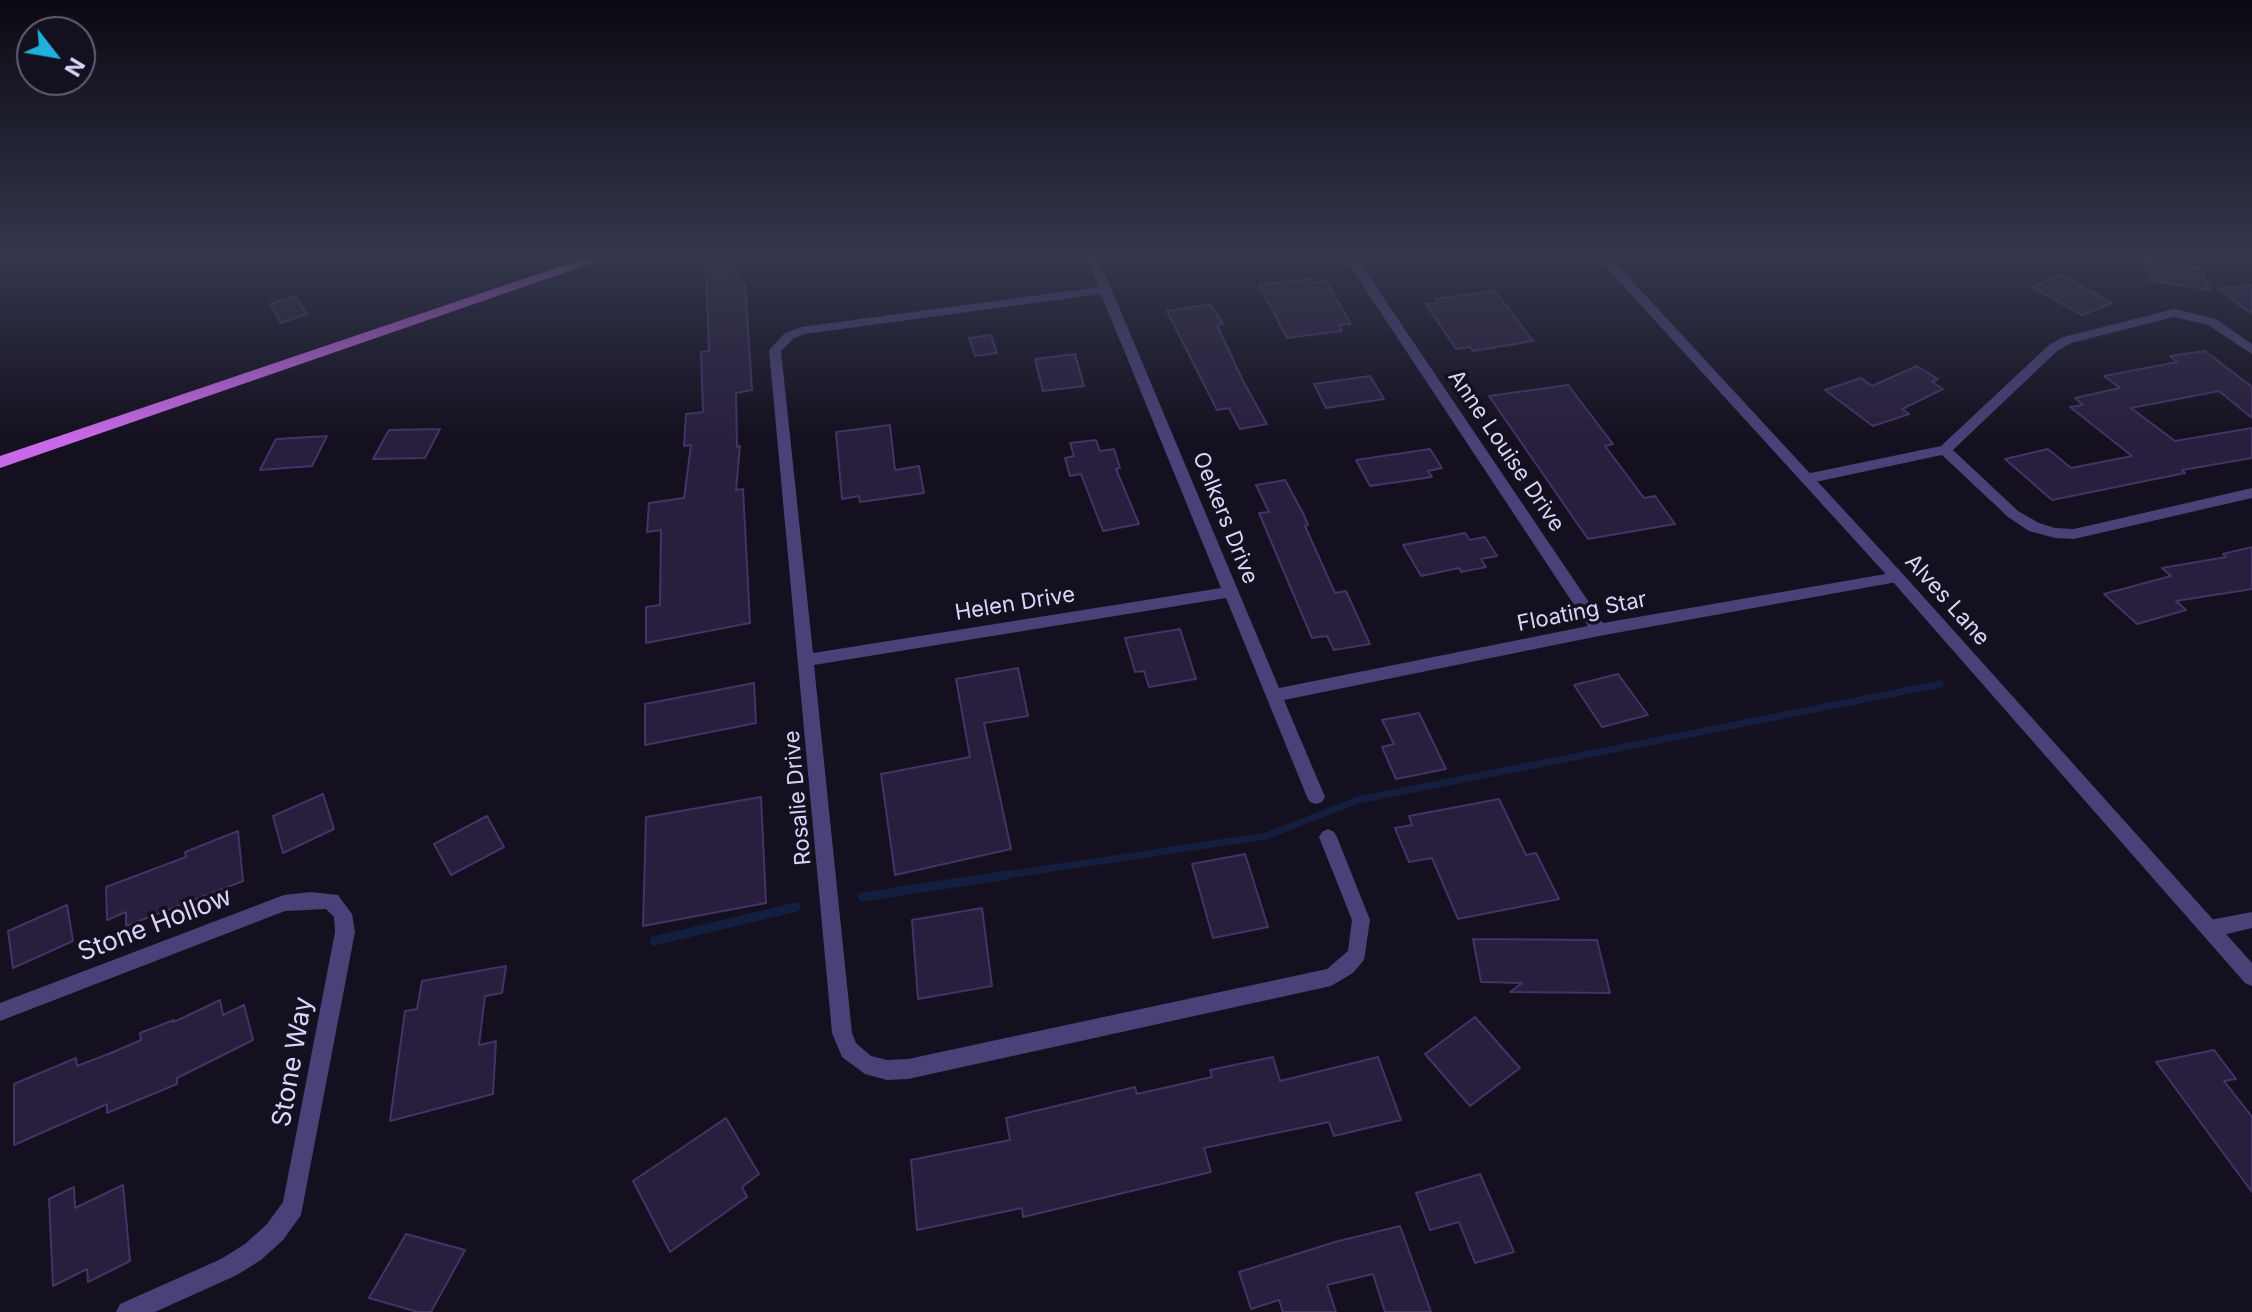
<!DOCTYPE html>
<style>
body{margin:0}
#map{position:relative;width:2252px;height:1312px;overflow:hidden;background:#14101f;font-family:Inter,sans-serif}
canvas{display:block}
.north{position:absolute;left:16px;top:16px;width:80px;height:80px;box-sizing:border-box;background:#14101f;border:2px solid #645e76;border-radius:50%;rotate:121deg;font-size:22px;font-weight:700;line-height:32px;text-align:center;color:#dcd3f9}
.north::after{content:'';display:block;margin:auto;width:28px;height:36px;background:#1eb1da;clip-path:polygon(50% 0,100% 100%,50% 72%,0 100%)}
</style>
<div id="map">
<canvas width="2252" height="1312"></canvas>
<div class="north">N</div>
</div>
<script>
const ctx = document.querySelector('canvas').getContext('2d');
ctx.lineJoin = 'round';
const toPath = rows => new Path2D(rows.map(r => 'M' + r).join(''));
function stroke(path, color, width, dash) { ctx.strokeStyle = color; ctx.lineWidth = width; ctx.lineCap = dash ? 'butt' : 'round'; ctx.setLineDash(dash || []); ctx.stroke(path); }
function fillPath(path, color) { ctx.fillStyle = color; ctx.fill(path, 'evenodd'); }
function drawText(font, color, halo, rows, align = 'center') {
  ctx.font = font + ' Inter,sans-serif'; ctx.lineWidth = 7; ctx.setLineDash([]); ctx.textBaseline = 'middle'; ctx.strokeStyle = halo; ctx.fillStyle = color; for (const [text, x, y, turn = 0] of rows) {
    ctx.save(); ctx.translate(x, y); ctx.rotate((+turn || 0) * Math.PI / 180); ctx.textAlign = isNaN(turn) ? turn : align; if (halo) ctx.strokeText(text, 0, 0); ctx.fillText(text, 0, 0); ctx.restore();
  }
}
stroke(toPath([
 [994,877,1266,836,1358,800,1940,684]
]), '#141f3f', 7);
stroke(toPath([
 [862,897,1007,875],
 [654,941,796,907]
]), '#141f3f', 9);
const building = toPath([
 [2142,258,2200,267,2210,290,2151,281,2142,258],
 [726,262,745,284,752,390,736,393,737,447,740,446,736,490,743,489,750,623,646,643,646,607,660,605,661,530,647,532,649,503,684,498,691,445,684,446,686,414,703,412,701,352,709,351,706,269,726,262],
 [2061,275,2112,303,2082,315,2032,287,2061,275],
 [1310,279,1312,283,1326,281,1351,324,1339,325,1342,331,1287,338,1259,285,1310,279],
 [2252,285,2252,314,2218,289,2252,285],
 [1495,291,1533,341,1473,351,1470,347,1456,349,1426,304,1438,303,1435,299,1495,291],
 [295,296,307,314,281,323,270,304,295,296],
 [1210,304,1223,324,1217,325,1242,379,1267,424,1240,429,1229,408,1217,410,1167,311,1210,304],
 [991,335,997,353,975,356,969,338,991,335],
 [2205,351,2252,387,2252,418,2219,391,2131,408,2175,441,2252,428,2252,458,2182,470,2185,473,2052,500,2005,459,2048,449,2071,468,2132,456,2070,407,2083,405,2075,398,2120,388,2104,376,2177,362,2170,356,2205,351],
 [1075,354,1084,386,1043,391,1035,359,1075,354],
 [1917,366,1938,379,1932,382,1943,389,1902,409,1909,414,1873,426,1825,390,1861,378,1872,386,1917,366],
 [1370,376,1384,399,1326,408,1314,384,1370,376],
 [1568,385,1613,444,1605,446,1644,498,1655,496,1675,524,1588,539,1489,396,1568,385],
 [890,425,895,470,919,466,924,493,860,502,859,496,842,499,836,432,890,425],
 [440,429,425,458,373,459,389,430,440,429],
 [327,436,312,466,260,470,276,439,327,436],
 [1096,440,1100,451,1114,449,1120,468,1116,469,1139,524,1103,531,1081,474,1070,476,1065,458,1074,456,1070,443,1096,440],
 [1430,449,1442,468,1428,471,1432,477,1370,486,1356,460,1430,449],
 [1285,480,1303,513,1308,525,1305,526,1335,593,1346,591,1370,644,1334,650,1327,636,1312,638,1259,513,1269,512,1256,485,1285,480],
 [1465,533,1470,540,1485,537,1497,556,1481,559,1486,567,1461,572,1459,568,1421,576,1403,545,1465,533],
 [2252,547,2252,589,2176,601,2186,610,2137,624,2104,594,2171,576,2162,568,2226,557,2223,554,2252,547],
 [1180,629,1196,679,1149,687,1144,671,1135,672,1125,638,1180,629],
 [1018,668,1028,716,984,723,1011,849,895,875,881,774,970,757,956,679,1018,668],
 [1618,674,1648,715,1602,727,1574,685,1618,674],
 [754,683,756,723,645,745,645,704,754,683],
 [1419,713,1446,769,1396,779,1382,747,1394,744,1382,720,1419,713],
 [323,794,334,829,283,853,273,816,323,794],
 [761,797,766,903,643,926,646,817,761,797],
 [1499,799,1526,855,1536,853,1559,899,1458,919,1432,858,1409,862,1395,828,1412,825,1409,816,1499,799],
 [487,816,504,847,451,875,434,844,487,816],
 [238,831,243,881,126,926,126,912,107,920,106,887,186,857,185,852,238,831],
 [1245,854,1268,927,1213,938,1192,864,1245,854],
 [67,905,73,941,13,968,8,931,67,905],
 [982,908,992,986,918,999,912,920,982,908],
 [1473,939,1597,940,1610,993,1510,992,1522,983,1481,982,1473,939],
 [506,966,502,993,485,996,479,1045,496,1041,493,1094,390,1121,405,1011,417,1009,422,981,506,966],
 [220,1000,223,1015,244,1005,253,1040,177,1078,177,1084,107,1113,107,1104,14,1145,14,1084,76,1058,77,1066,111,1053,141,1040,140,1033,174,1020,174,1022,220,1000],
 [1475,1017,1520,1068,1470,1106,1425,1054,1475,1017],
 [2214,1050,2236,1079,2224,1081,2252,1117,2252,1192,2156,1062,2214,1050],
 [1273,1057,1280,1081,1378,1057,1401,1120,1334,1136,1329,1122,1204,1148,1211,1172,1023,1217,1022,1208,917,1230,911,1160,1010,1140,1006,1118,1135,1087,1137,1094,1212,1077,1210,1070,1273,1057],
 [726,1118,759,1174,742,1187,747,1197,670,1252,633,1181,726,1118],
 [1480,1174,1514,1252,1475,1263,1459,1222,1430,1230,1416,1193,1480,1174],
 [123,1185,130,1261,88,1282,87,1269,53,1286,49,1199,74,1187,75,1208,123,1185],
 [1400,1226,1431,1312,1385,1312,1373,1274,1327,1285,1336,1312,1283,1312,1279,1300,1251,1309,1239,1272,1335,1242,1400,1226],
 [406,1234,465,1250,431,1312,418,1312,369,1298,406,1234]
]);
fillPath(building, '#281e3d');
stroke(building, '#433366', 2);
fillPath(toPath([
 [1086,257,1098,257,1279,688,1588,626,1344,257,1356,257,1603,623,1897,572,1905,577,1897,582,1599,636,1284,700,1325,797,1322,802,1316,804,1310,802,1307,797,1226,598,814,665,852,1033,856,1043,871,1056,887,1060,908,1059,1327,969,1348,951,1352,920,1319,837,1322,832,1328,829,1334,832,1337,837,1370,920,1364,960,1353,973,1331,986,908,1079,887,1080,865,1074,842,1057,832,1033,769,350,785,333,801,327,1099,287,1086,257],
 [1101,294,1221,588,813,653,781,351,793,339,804,334,1101,294],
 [2174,309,2216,319,2252,344,2252,354,2208,325,2174,317,2071,343,2057,351,1953,450,2018,511,2039,523,2055,528,2074,529,2252,488,2252,498,2074,539,2055,538,2029,531,2008,517,1942,455,1806,484,1799,479,1806,474,1941,446,2049,345,2063,337,2174,309],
 [311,892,338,895,352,914,355,932,301,1215,283,1240,261,1260,237,1275,155,1312,116,1312,120,1304,221,1259,245,1244,267,1224,283,1202,335,932,334,917,326,909,285,911,0,1021,0,1003,284,895,311,892],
 [2252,912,2252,928,2210,938,2203,935,2200,929,2203,923,2210,920,2252,912]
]), '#494177');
fillPath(toPath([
 [1597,257,1610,257,1902,573,2252,963,2252,986,2245,983,1892,581,1597,257]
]), '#494177');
fillPath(toPath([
 [588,257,610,257,0,468,0,456,588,257]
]), '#c969ea');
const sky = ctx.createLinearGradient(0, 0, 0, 441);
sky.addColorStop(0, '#0b0911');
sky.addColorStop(0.58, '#34374d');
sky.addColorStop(1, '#34374d00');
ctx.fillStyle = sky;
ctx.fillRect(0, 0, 2252, 441);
drawText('22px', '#dcd3f9', '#14101f', [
 ["Anne Louise Drive",1506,451,56],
 ["Oelkers Drive",1225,518,68],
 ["Alves Lane",1947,600,48],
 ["Helen Drive",1015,604,-9],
 ["Floating Star",1582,612,-11],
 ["Rosalie Drive",798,798,-95]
]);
drawText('26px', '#dcd3f9', '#14101f', [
 ["Stone Hollow",155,925,-21],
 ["Stone Way",293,1062,-80]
]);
</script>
